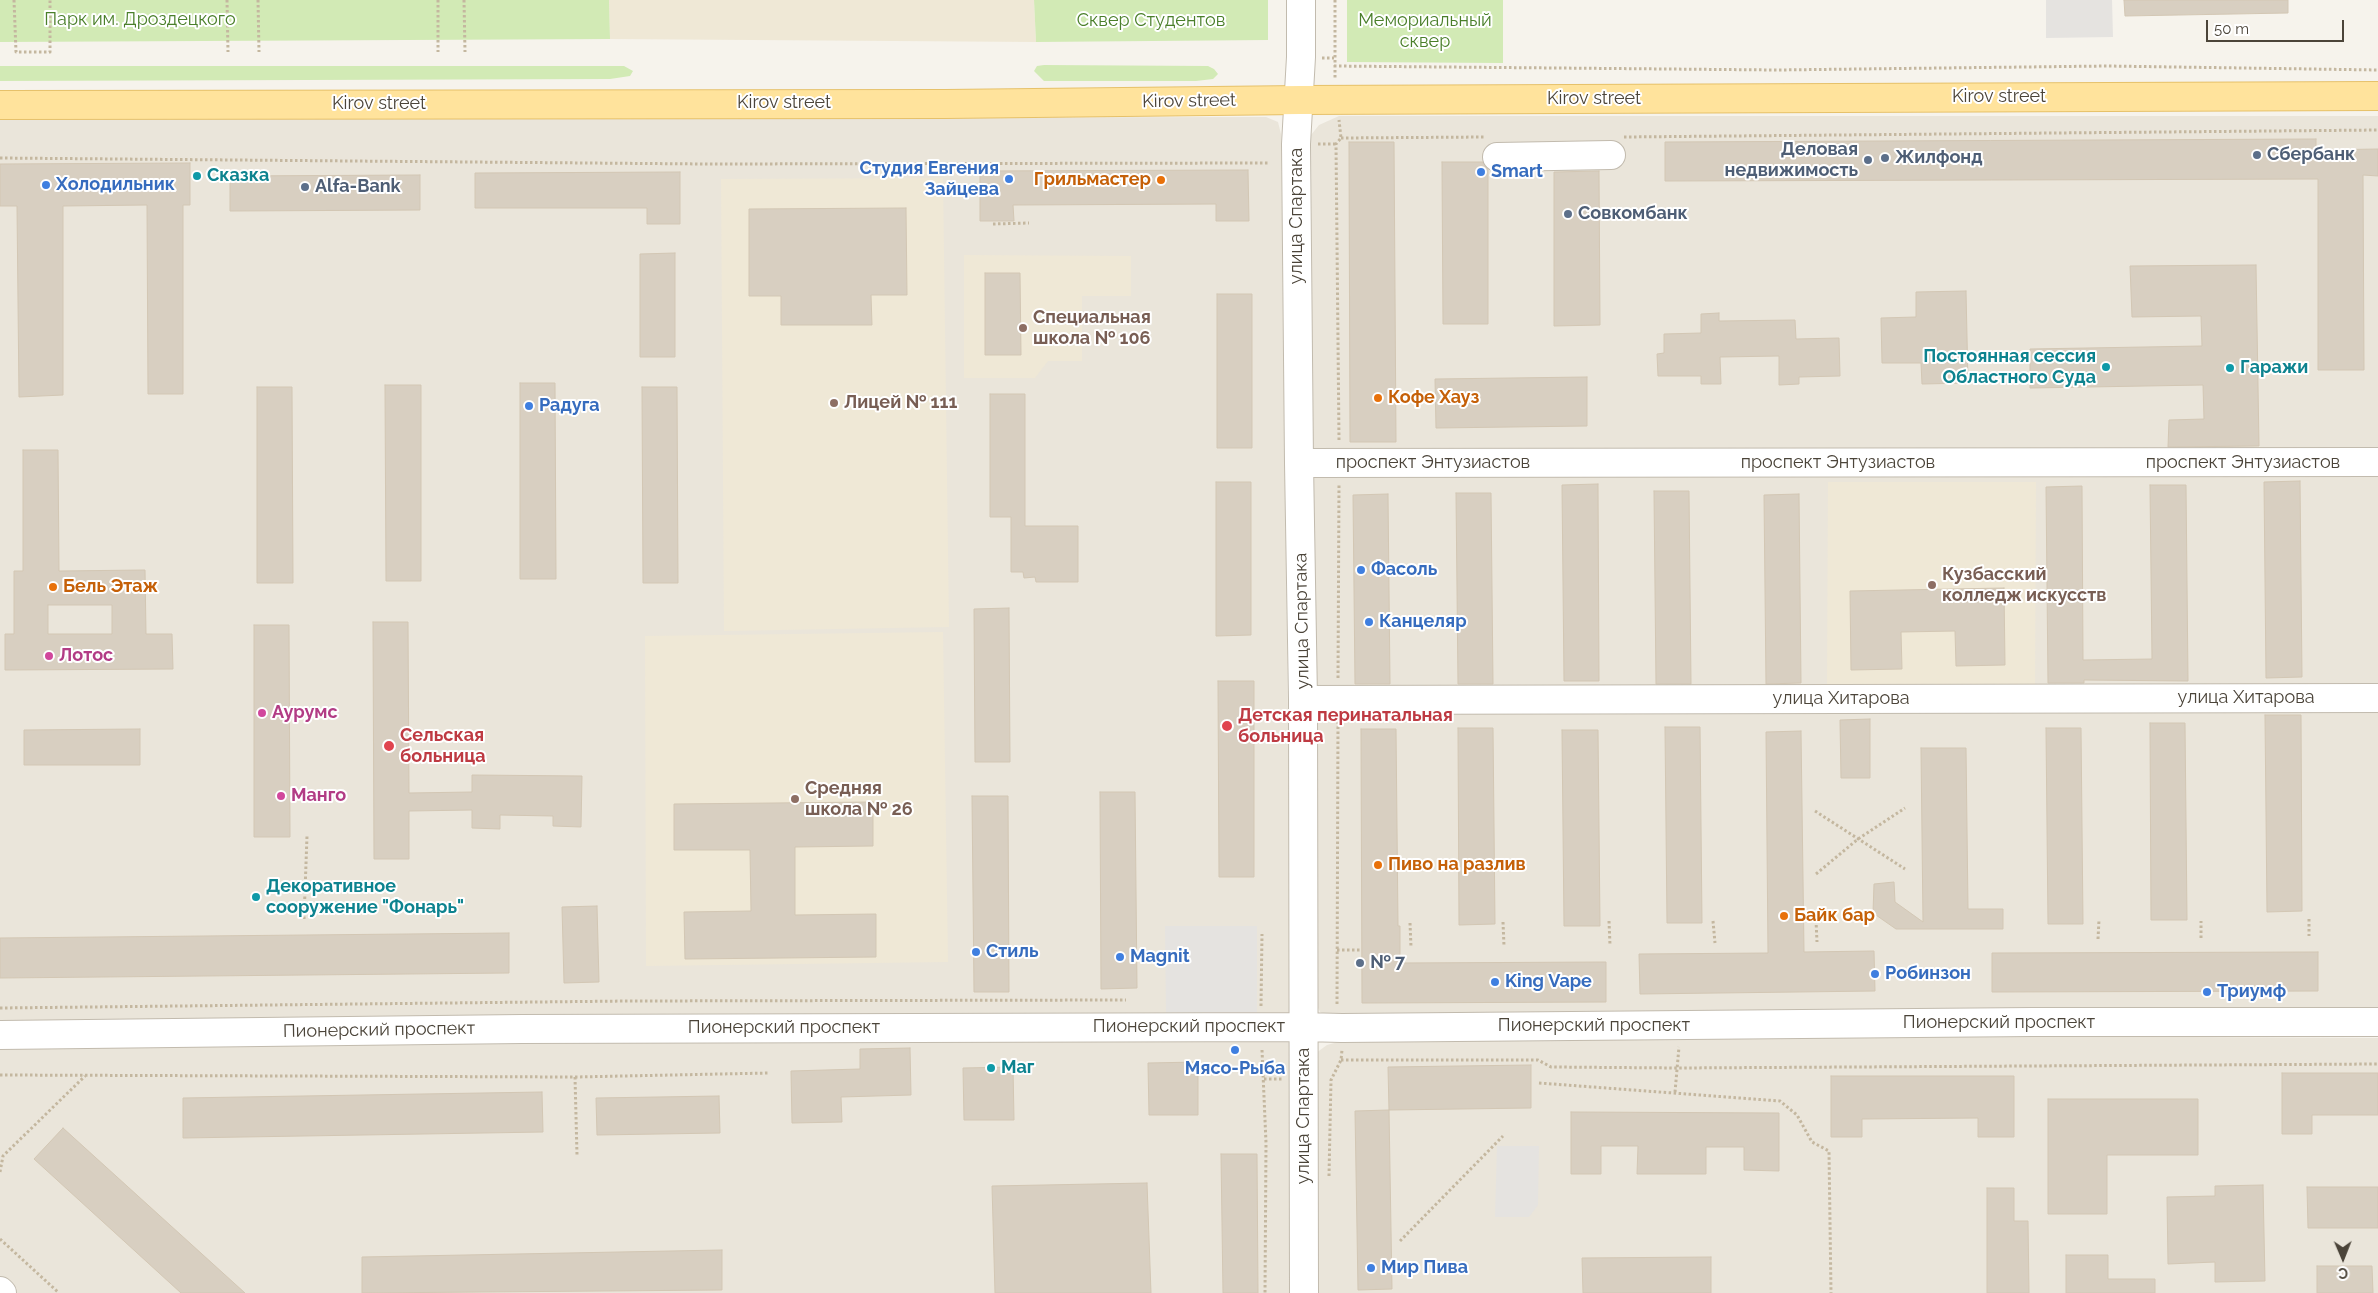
<!DOCTYPE html>
<meta charset="utf-8">
<style>
body{margin:0}
#map{position:relative;width:2378px;height:1293px;overflow:hidden;background:#f6f3ec;font-family:Raleway,sans-serif}
canvas{display:block}
.north{position:absolute;left:2318px;top:1233px;width:50px;height:50px;-webkit-text-stroke:4px #fff;paint-order:stroke;rotate:179deg;font-size:14px;font-weight:700;line-height:20px;text-align:center;color:#4b4439}
.north::after{content:'';display:block;margin:auto;width:18px;height:22px;background:#4b4439;clip-path:polygon(50% 0,100% 100%,50% 72%,0 100%)}
.scale{position:absolute;left:2206px;top:20px;width:138px;height:22px;box-sizing:border-box;border:2px solid #4b4439;border-top:0;padding-left:6px;font-size:15px;line-height:18px;white-space:nowrap;color:#4b4439;-webkit-text-stroke:4px #fff;paint-order:stroke}
</style>
<div id="map">
<canvas width="2378" height="1293"></canvas>
<div class="north">С</div>
<div class="scale">50 m</div>
</div>
<script>
const ctx = document.querySelector('canvas').getContext('2d');
ctx.lineJoin = 'round';
function fillPath(path, color) { ctx.fillStyle = color; ctx.fill(path, 'evenodd'); }
const toPath = rows => new Path2D(rows.map(r => 'M' + r).join(''));
function stroke(path, color, width, dash) { ctx.strokeStyle = color; ctx.lineWidth = width; ctx.lineCap = dash ? 'butt' : 'round'; ctx.setLineDash(dash || []); ctx.stroke(path); }
function drawText(font, color, halo, rows, align = 'center') {
  ctx.font = font + ' Raleway,sans-serif'; ctx.lineWidth = 4; ctx.setLineDash([]); ctx.textBaseline = 'middle'; ctx.strokeStyle = halo; ctx.fillStyle = color; for (const [text, x, y, turn = 0] of rows) {
    ctx.save(); ctx.translate(x, y); ctx.rotate((+turn || 0) * Math.PI / 180); ctx.textAlign = isNaN(turn) ? turn : align; if (halo) ctx.strokeText(text, 0, 0); ctx.fillText(text, 0, 0); ctx.restore();
  }
}
fillPath(toPath([
 [1339,116,2378,116,2378,1016,1331,1018,1320,1012,1315,1001,1311,135,1319,125],
 [1266,117,1278,122,1281,134,1292,1051,1292,1293,13,1293,0,1281,0,119],
 [2005,1036,2378,1038,2378,1293,1311,1293,1316,1053,1327,1045,1345,1040]
]), '#eae5da');
fillPath(toPath([
 [609,0,1034,0,1036,42,610,39],
 [943,178,949,627,724,631,721,179],
 [964,255,1131,256,1131,296,1082,296,1082,361,1048,361,1035,378,964,378],
 [1828,482,2036,482,2035,689,1827,688],
 [943,632,948,962,646,966,645,636]
]), '#efe8d6');
fillPath(toPath([
 [0,0,609,0,610,39,0,42],
 [1034,0,1268,0,1268,40,1036,42],
 [1347,0,1503,0,1503,63,1347,62],
 [1044,65,1208,66,1214,69,1218,74,1213,79,1196,81,1044,81,1034,71,1037,66],
 [0,66,624,66,633,71,630,76,610,79,0,81]
]), '#d2eab5');
fillPath(toPath([
 [2046,0,2112,0,2113,37,2046,38],
 [1165,926,1257,926,1257,1013,1166,1013],
 [1497,1146,1539,1146,1538,1205,1529,1217,1495,1217]
]), '#e5e3e0');
const building = toPath([
 [2124,0,2288,0,2288,13,2125,16,2124,0],
 [2316,139,2316,150,2378,149,2378,176,2363,175,2364,370,2318,370,2318,179,1665,181,1665,142,2316,139],
 [1349,142,1394,142,1396,442,1350,442,1349,142],
 [1442,162,1483,162,1488,169,1488,324,1443,324,1442,162],
 [190,163,190,205,183,205,183,394,148,394,147,205,63,206,63,395,19,397,17,206,0,206,0,164,190,163],
 [1248,170,1249,221,1216,221,1216,204,1013,205,1014,221,980,221,980,171,1248,170],
 [1599,171,1600,325,1554,326,1554,172,1599,171],
 [680,172,680,224,647,224,647,208,475,208,475,173,680,172],
 [420,175,420,210,230,211,230,176,420,175],
 [906,208,907,295,871,295,872,325,781,325,781,296,749,296,749,209,906,208],
 [675,253,675,357,640,357,640,254,675,253],
 [2256,265,2259,446,2168,447,2169,420,2204,419,2203,385,2030,388,2030,349,2202,346,2201,316,2132,317,2130,266,2256,265],
 [985,273,1020,273,1021,355,985,355,985,273],
 [1966,291,1968,383,1922,384,1921,363,1882,363,1881,318,1916,317,1916,292,1966,291],
 [1217,294,1252,294,1252,448,1217,448,1217,294],
 [1719,313,1719,321,1795,320,1796,339,1839,338,1840,376,1799,377,1799,384,1779,385,1779,356,1720,357,1721,384,1701,384,1701,376,1658,376,1657,354,1664,353,1664,334,1701,333,1701,314,1719,313],
 [1587,377,1587,426,1436,428,1435,379,1587,377],
 [520,383,555,383,556,579,520,579,520,383],
 [385,385,421,385,421,581,386,581,385,385],
 [257,387,292,387,293,583,257,583,257,387],
 [642,387,677,387,678,583,643,583,642,387],
 [990,394,1025,394,1025,526,1078,526,1078,582,1036,582,1035,577,1024,578,1023,572,1011,572,1011,517,990,517,990,394],
 [23,450,58,450,59,571,145,570,146,634,172,634,173,669,5,670,5,634,14,634,14,571,23,571,23,450],
 [48,605,112,605,112,634,48,634,48,605],
 [2300,481,2302,677,2266,678,2264,482,2300,481],
 [1216,482,1251,482,1251,635,1216,636,1216,482],
 [1598,484,1599,681,1564,681,1562,485,1598,484],
 [2150,485,2186,485,2188,681,2084,680,2084,683,2048,683,2046,487,2082,486,2083,660,2152,659,2150,485],
 [1654,491,1689,491,1691,684,1656,684,1654,491],
 [1456,493,1491,493,1493,684,1458,684,1456,493],
 [1388,494,1390,684,1355,684,1353,495,1388,494],
 [1799,494,1801,683,1766,684,1764,495,1799,494],
 [2004,588,2005,665,1956,666,1955,631,1901,632,1902,669,1851,670,1850,591,2004,588],
 [1009,608,1010,762,975,762,974,609,1009,608],
 [373,622,408,622,409,793,472,792,472,775,582,776,581,827,553,826,553,816,500,815,500,829,472,828,472,810,409,811,409,859,374,859,373,622],
 [254,625,289,625,290,837,254,837,254,625],
 [1218,681,1254,681,1254,877,1219,877,1218,681],
 [2265,715,2301,715,2302,911,2267,912,2265,715],
 [1870,719,1870,778,1841,778,1840,720,1870,719],
 [2150,723,2185,723,2187,920,2151,920,2150,723],
 [1665,727,1700,727,1702,923,1667,923,1665,727],
 [1458,728,1493,728,1495,924,1459,925,1458,728],
 [2046,728,2081,728,2083,924,2048,924,2046,728],
 [140,729,140,765,24,765,24,730,140,729],
 [1361,729,1396,729,1398,926,1400,926,1400,963,1606,962,1606,1002,1362,1003,1361,729],
 [1562,730,1598,730,1600,926,1564,926,1562,730],
 [1801,731,1804,952,1874,951,1875,991,1640,994,1639,954,1768,953,1766,732,1801,731],
 [1921,748,1966,748,1968,909,2003,909,2003,929,1896,929,1873,913,1874,884,1894,882,1895,902,1923,922,1921,748],
 [1100,792,1135,792,1137,988,1101,989,1100,792],
 [972,796,1008,796,1009,992,974,992,972,796],
 [873,802,873,846,795,847,795,915,876,914,876,957,685,959,684,912,751,911,750,850,674,850,674,804,873,802],
 [597,906,599,982,564,983,562,907,597,906],
 [509,933,509,973,0,978,0,938,509,933],
 [2318,952,2318,991,1992,992,1992,953,2318,952],
 [910,1048,911,1095,841,1097,842,1122,792,1123,791,1071,860,1069,860,1049,910,1048],
 [1198,1062,1198,1115,1149,1115,1148,1063,1198,1062],
 [1531,1065,1531,1108,1389,1110,1388,1067,1531,1065],
 [1013,1067,1014,1120,964,1120,963,1068,1013,1067],
 [2282,1073,2378,1073,2378,1115,2312,1115,2312,1134,2282,1134,2282,1073],
 [1831,1076,2014,1076,2014,1137,1978,1137,1978,1118,1862,1119,1862,1137,1831,1137,1831,1076],
 [542,1092,543,1132,183,1138,183,1098,542,1092],
 [719,1096,720,1133,597,1135,596,1098,719,1096],
 [2048,1099,2198,1099,2198,1155,2107,1155,2107,1214,2048,1214,2048,1099],
 [1389,1110,1392,1289,1358,1290,1355,1111,1389,1110],
 [1571,1112,1779,1113,1779,1171,1744,1170,1744,1147,1706,1147,1706,1174,1637,1174,1638,1146,1601,1146,1601,1174,1571,1174,1571,1112],
 [63,1128,245,1293,181,1293,34,1159,63,1128],
 [1221,1154,1257,1154,1258,1293,1223,1293,1221,1154],
 [1147,1183,1151,1293,995,1293,992,1186,1147,1183],
 [2263,1185,2265,1281,2215,1282,2215,1262,2168,1264,2167,1197,2215,1196,2215,1186,2263,1185],
 [2307,1187,2378,1187,2378,1228,2308,1228,2307,1187],
 [1987,1188,2014,1188,2014,1221,2028,1221,2029,1293,1987,1293,1987,1188],
 [722,1250,722,1290,362,1293,362,1257,722,1250],
 [2066,1255,2108,1255,2108,1279,2155,1279,2155,1293,2066,1293,2066,1255],
 [1711,1257,1711,1293,1583,1293,1582,1258,1711,1257],
 [2317,1266,2372,1266,2373,1293,2317,1293,2317,1266]
]);
fillPath(building, '#d8cfc1');
stroke(building, '#d3c7b4', 1);
const minor = toPath([
 [1301,0,1301,57,1296,144,1299,463,1303,700,1304,1293],
 [1497,157,1611,155],
 [1299,463,2378,462],
 [1303,700,2378,698],
 [0,1035,522,1029,1304,1027,1342,1028,2032,1022,2378,1022],
 [0,1291,2,1293]
]);
const major = toPath([
 [0,105,945,104,1300,100,2378,96]
]);
stroke(minor, '#c2bbae', 30);
stroke(major, '#e6c16a', 30);
stroke(toPath([
 [14,0,16,52,50,52,50,0],
 [227,0,228,52],
 [258,0,259,52],
 [438,0,438,52],
 [464,0,465,52],
 [1335,0,1335,79],
 [1322,58,1334,58],
 [1334,66,1777,70,2107,66,2378,70],
 [1624,137,2378,130],
 [1341,138,1485,137],
 [1318,144,1336,144],
 [0,158,705,164,1270,163],
 [993,224,1029,223],
 [1339,440,1336,144,1341,138,1339,120],
 [1338,678,1339,484],
 [1815,811,1905,869],
 [1816,874,1858,839,1905,808],
 [304,919,307,836],
 [2309,919,2309,936],
 [1816,920,1817,942],
 [1609,921,1610,945],
 [1713,921,1715,943],
 [1503,922,1504,946],
 [1410,923,1411,947],
 [2201,938,2201,921],
 [2098,939,2099,920],
 [1337,950,1362,950],
 [1337,1004,1338,721],
 [1261,1006,1262,934],
 [0,1008,627,1001,1126,1000],
 [1262,1050,1266,1143,1265,1293],
 [1341,1060,1538,1060,1551,1067,1678,1068,2378,1064],
 [0,1075,575,1077,769,1073],
 [575,1077,577,1155],
 [1264,1079,1283,1079],
 [1539,1083,1780,1101,1797,1115,1812,1142,1829,1151,1831,1293],
 [1675,1092,1679,1047],
 [0,1172,3,1156,85,1076],
 [1329,1176,1331,1080,1341,1060,1342,1050],
 [0,1239,59,1293],
 [1400,1241,1503,1136]
]), '#c4b79f', 3, [2.5, 2.5]);
stroke(minor, '#fff', 28);
stroke(major, '#ffe39c', 28);
for (const [x, y, r, color] of [
 [2257,155,5,"#5c6f8a"],
 [1885,158,5,"#5c6f8a"],
 [1868,160,5,"#5c6f8a"],
 [1481,172,5,"#3f7fe0"],
 [197,176,5,"#0f9aa8"],
 [1009,179,5,"#3f7fe0"],
 [1161,180,5,"#e8710a"],
 [46,185,5,"#3f7fe0"],
 [305,187,5,"#5c6f8a"],
 [1568,214,5,"#5c6f8a"],
 [1023,328,5,"#8d6e63"],
 [2106,367,5,"#0f9aa8"],
 [2230,368,5,"#0f9aa8"],
 [1378,398,5,"#e8710a"],
 [834,403,5,"#8d6e63"],
 [529,406,5,"#3f7fe0"],
 [1361,570,5,"#3f7fe0"],
 [1932,585,5,"#8d6e63"],
 [53,587,5,"#e8710a"],
 [1369,622,5,"#3f7fe0"],
 [49,656,5,"#d1479c"],
 [262,713,5,"#d1479c"],
 [1227,726,6,"#e0444e"],
 [389,746,6,"#e0444e"],
 [281,796,5,"#d1479c"],
 [795,799,5,"#8d6e63"],
 [1378,865,5,"#e8710a"],
 [256,897,5,"#0f9aa8"],
 [1784,916,5,"#e8710a"],
 [976,952,5,"#3f7fe0"],
 [1120,957,5,"#3f7fe0"],
 [1360,963,5,"#5c6f8a"],
 [1875,974,5,"#3f7fe0"],
 [1495,982,5,"#3f7fe0"],
 [2207,992,5,"#3f7fe0"],
 [1235,1050,5,"#3f7fe0"],
 [991,1068,5,"#0f9aa8"],
 [1371,1268,5,"#3f7fe0"]
]) { const dot = new Path2D(); dot.arc(x, y, r, 0, 2 * Math.PI); ctx.fillStyle = color; ctx.fill(dot); stroke(dot, '#fff', 2); }
drawText('18px', '#4a7f2a', '#fff', [
 ["Парк им. Дроздецкого",140,20],
 ["Сквер Студентов",1151,21],
 ["Мемориальный",1425,21],
 ["сквер",1425,42]
]);
drawText('18px', '#4b4439', '#fff', [
 ["Kirov street",1999,97],
 ["Kirov street",1594,99],
 ["Kirov street",1189,101,-1],
 ["Kirov street",784,103],
 ["Kirov street",379,104],
 ["улица Спартака",1297,216,-90],
 ["проспект Энтузиастов",1433,463],
 ["проспект Энтузиастов",1838,463],
 ["проспект Энтузиастов",2243,463],
 ["улица Спартака",1302,621,-91],
 ["улица Хитарова",2246,698],
 ["улица Хитарова",1841,699],
 ["Пионерский проспект",1999,1023],
 ["Пионерский проспект",1594,1026],
 ["Пионерский проспект",1189,1027],
 ["Пионерский проспект",784,1028],
 ["Пионерский проспект",379,1030,-1],
 ["улица Спартака",1304,1116,-90]
]);
drawText('bold 18px', '#4e5e75', '#fff', [
 ["Деловая",1858,150,"right"],
 ["недвижимость",1858,171,"right"],
 ["Сбербанк",2267,155],
 ["Жилфонд",1895,158],
 ["Alfa-Bank",315,187],
 ["Совкомбанк",1578,214],
 ["№ 7",1370,963]
], 'left');
drawText('bold 18px', '#366cbe', '#fff', [
 ["Студия Евгения",999,169,"right"],
 ["Зайцева",999,190,"right"],
 ["Smart",1491,172],
 ["Холодильник",56,185],
 ["Радуга",539,406],
 ["Фасоль",1371,570],
 ["Канцеляр",1379,622],
 ["Стиль",986,952],
 ["Magnit",1130,957],
 ["Робинзон",1885,974],
 ["King Vape",1505,982],
 ["Триумф",2217,992],
 ["Мясо-Рыба",1235,1069,"center"],
 ["Мир Пива",1381,1268]
], 'left');
drawText('bold 18px', '#0d838f', '#fff', [
 ["Сказка",207,176],
 ["Постоянная сессия",2096,357,"right"],
 ["Областного Суда",2096,378,"right"],
 ["Гаражи",2240,368],
 ["Декоративное",266,887],
 ["сооружение \"Фонарь\"",266,908],
 ["Маг",1001,1068]
], 'left');
drawText('bold 18px', '#c56008', '#fff', [
 ["Грильмастер",1151,180,"right"],
 ["Кофе Хауз",1388,398],
 ["Бель Этаж",63,587],
 ["Пиво на разлив",1388,865],
 ["Байк бар",1794,916]
], 'left');
drawText('bold 18px', '#785e54', '#fff', [
 ["Специальная",1033,318],
 ["школа № 106",1033,339],
 ["Лицей № 111",844,403],
 ["Кузбасский",1942,575],
 ["колледж искусств",1942,596],
 ["Средняя",805,789],
 ["школа № 26",805,810]
], 'left');
drawText('bold 18px', '#b23c85', '#fff', [
 ["Лотос",59,656],
 ["Аурумс",272,713],
 ["Манго",291,796]
], 'left');
drawText('bold 18px', '#be3a42', '#fff', [
 ["Детская перинатальная",1238,716],
 ["больница",1238,737],
 ["Сельская",400,736],
 ["больница",400,757]
], 'left');
</script>
